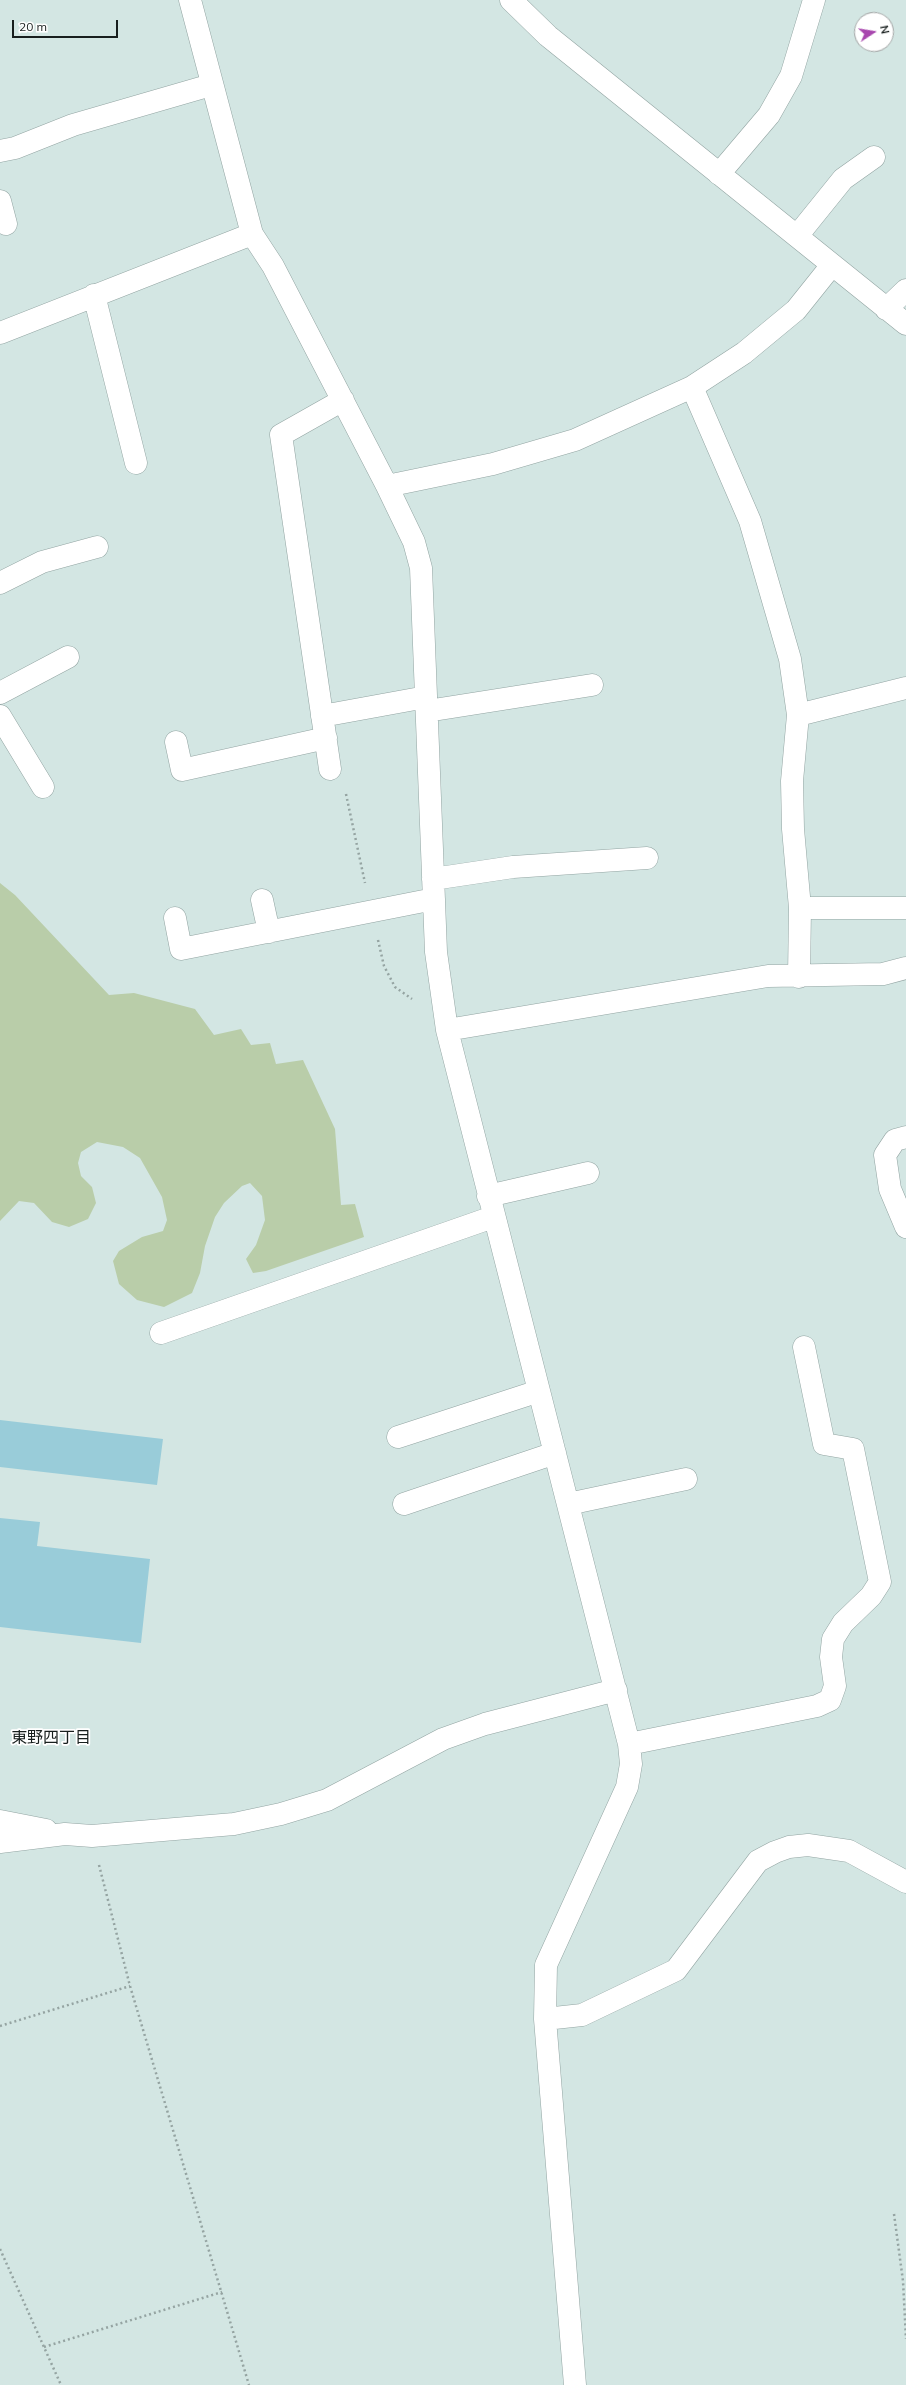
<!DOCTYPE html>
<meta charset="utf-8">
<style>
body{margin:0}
#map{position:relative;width:906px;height:2385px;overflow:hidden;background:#d3e6e3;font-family:Mulish,sans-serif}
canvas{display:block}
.north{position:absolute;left:854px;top:12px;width:40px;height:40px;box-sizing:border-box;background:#fff;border:1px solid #a3a5a5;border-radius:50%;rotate:78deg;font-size:11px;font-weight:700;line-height:16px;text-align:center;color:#181f1e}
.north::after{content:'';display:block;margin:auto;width:14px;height:18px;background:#a847ae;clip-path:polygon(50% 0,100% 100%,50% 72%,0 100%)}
.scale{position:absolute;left:12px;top:20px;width:106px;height:18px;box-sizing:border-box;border:2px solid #181f1e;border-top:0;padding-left:5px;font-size:12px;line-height:14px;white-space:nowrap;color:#181f1e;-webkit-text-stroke:3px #fff;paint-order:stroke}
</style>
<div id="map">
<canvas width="906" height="2385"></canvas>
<div class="north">N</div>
<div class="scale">20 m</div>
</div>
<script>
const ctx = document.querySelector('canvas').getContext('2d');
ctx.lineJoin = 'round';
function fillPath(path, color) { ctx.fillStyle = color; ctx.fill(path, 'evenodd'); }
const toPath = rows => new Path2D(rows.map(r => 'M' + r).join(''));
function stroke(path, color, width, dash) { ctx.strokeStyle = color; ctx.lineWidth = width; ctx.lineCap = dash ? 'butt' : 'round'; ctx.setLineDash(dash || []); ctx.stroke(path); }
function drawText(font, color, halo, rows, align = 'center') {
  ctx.font = font + ' Mulish,"Noto Sans JP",sans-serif'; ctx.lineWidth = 3.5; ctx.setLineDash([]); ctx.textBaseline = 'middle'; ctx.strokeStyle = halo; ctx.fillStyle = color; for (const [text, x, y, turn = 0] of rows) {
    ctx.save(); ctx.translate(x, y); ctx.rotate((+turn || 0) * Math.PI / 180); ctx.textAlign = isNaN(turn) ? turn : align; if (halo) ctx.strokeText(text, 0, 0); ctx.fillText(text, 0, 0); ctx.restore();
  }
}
fillPath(toPath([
 [0,883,15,895,109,995,134,993,195,1009,214,1035,241,1029,251,1045,270,1043,276,1064,303,1060,335,1129,341,1205,355,1204,364,1237,266,1271,253,1273,246,1259,256,1245,265,1220,262,1196,250,1183,242,1186,224,1203,215,1217,205,1246,200,1273,192,1293,164,1307,137,1300,119,1284,113,1261,119,1251,142,1237,163,1231,167,1220,162,1197,140,1158,123,1147,97,1142,81,1152,78,1163,81,1176,92,1187,96,1203,88,1219,69,1227,52,1222,34,1203,19,1201,0,1221]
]), '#b9cda9');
fillPath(toPath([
 [0,1420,163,1439,157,1485,0,1467],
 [0,1518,40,1522,37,1546,150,1559,141,1643,0,1627]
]), '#99ccd9');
const minor = toPath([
 [190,0,252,234,273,266,387,486,414,542,421,568,436,952,447,1030,629,1744,631,1764,627,1787,546,1965,545,2019,575,2385],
 [511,0,548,36,906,324],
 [0,151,15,148,73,125,211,85],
 [719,174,769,115,791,76,814,0],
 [0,201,6,224],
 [797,236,843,179,874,157],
 [94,295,136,463],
 [886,309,906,290],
 [0,333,252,234],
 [692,387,750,521,790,659,798,715,792,781,793,829,800,908,799,977],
 [387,486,493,464,575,440,692,387,744,353,796,310,832,265],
 [0,583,42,562,97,547],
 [0,693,68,657],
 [427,711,592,685],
 [798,715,906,688],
 [0,716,43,787],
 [322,716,426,697],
 [176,742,182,770,326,738],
 [330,769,281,435,343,400],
 [433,879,513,867,647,858],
 [262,900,269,932],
 [800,908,906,908],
 [175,918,181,949,434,899],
 [447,1030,768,976,883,974,906,968],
 [906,1137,895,1140,885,1155,890,1189,906,1227],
 [488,1196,588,1173],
 [161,1333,493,1217],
 [398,1437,539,1391],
 [404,1504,555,1453],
 [568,1504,686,1479],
 [629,1744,817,1706,830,1700,835,1686,831,1657,833,1639,843,1623,871,1596,880,1582,853,1449,824,1444,804,1347],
 [0,1821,46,1830],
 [0,1842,65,1834,92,1836,234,1824,281,1814,327,1800,443,1739,485,1724,616,1690],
 [545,2019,582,2015,676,1970,758,1861,775,1852,789,1847,808,1845,849,1851,906,1882]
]);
stroke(minor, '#92a4a2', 23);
stroke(toPath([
 [346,794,365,883],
 [378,940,384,966,395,987,412,999],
 [99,1865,130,1986,249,2385],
 [0,2026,130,1986],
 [894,2214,903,2281,906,2339],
 [0,2249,61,2385],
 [44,2347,222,2292]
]), '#95a4a2', 2.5, [2, 3]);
stroke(minor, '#fff', 22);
drawText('16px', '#181f1e', '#fff', [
 ["東野四丁目",51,1738]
]);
</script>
